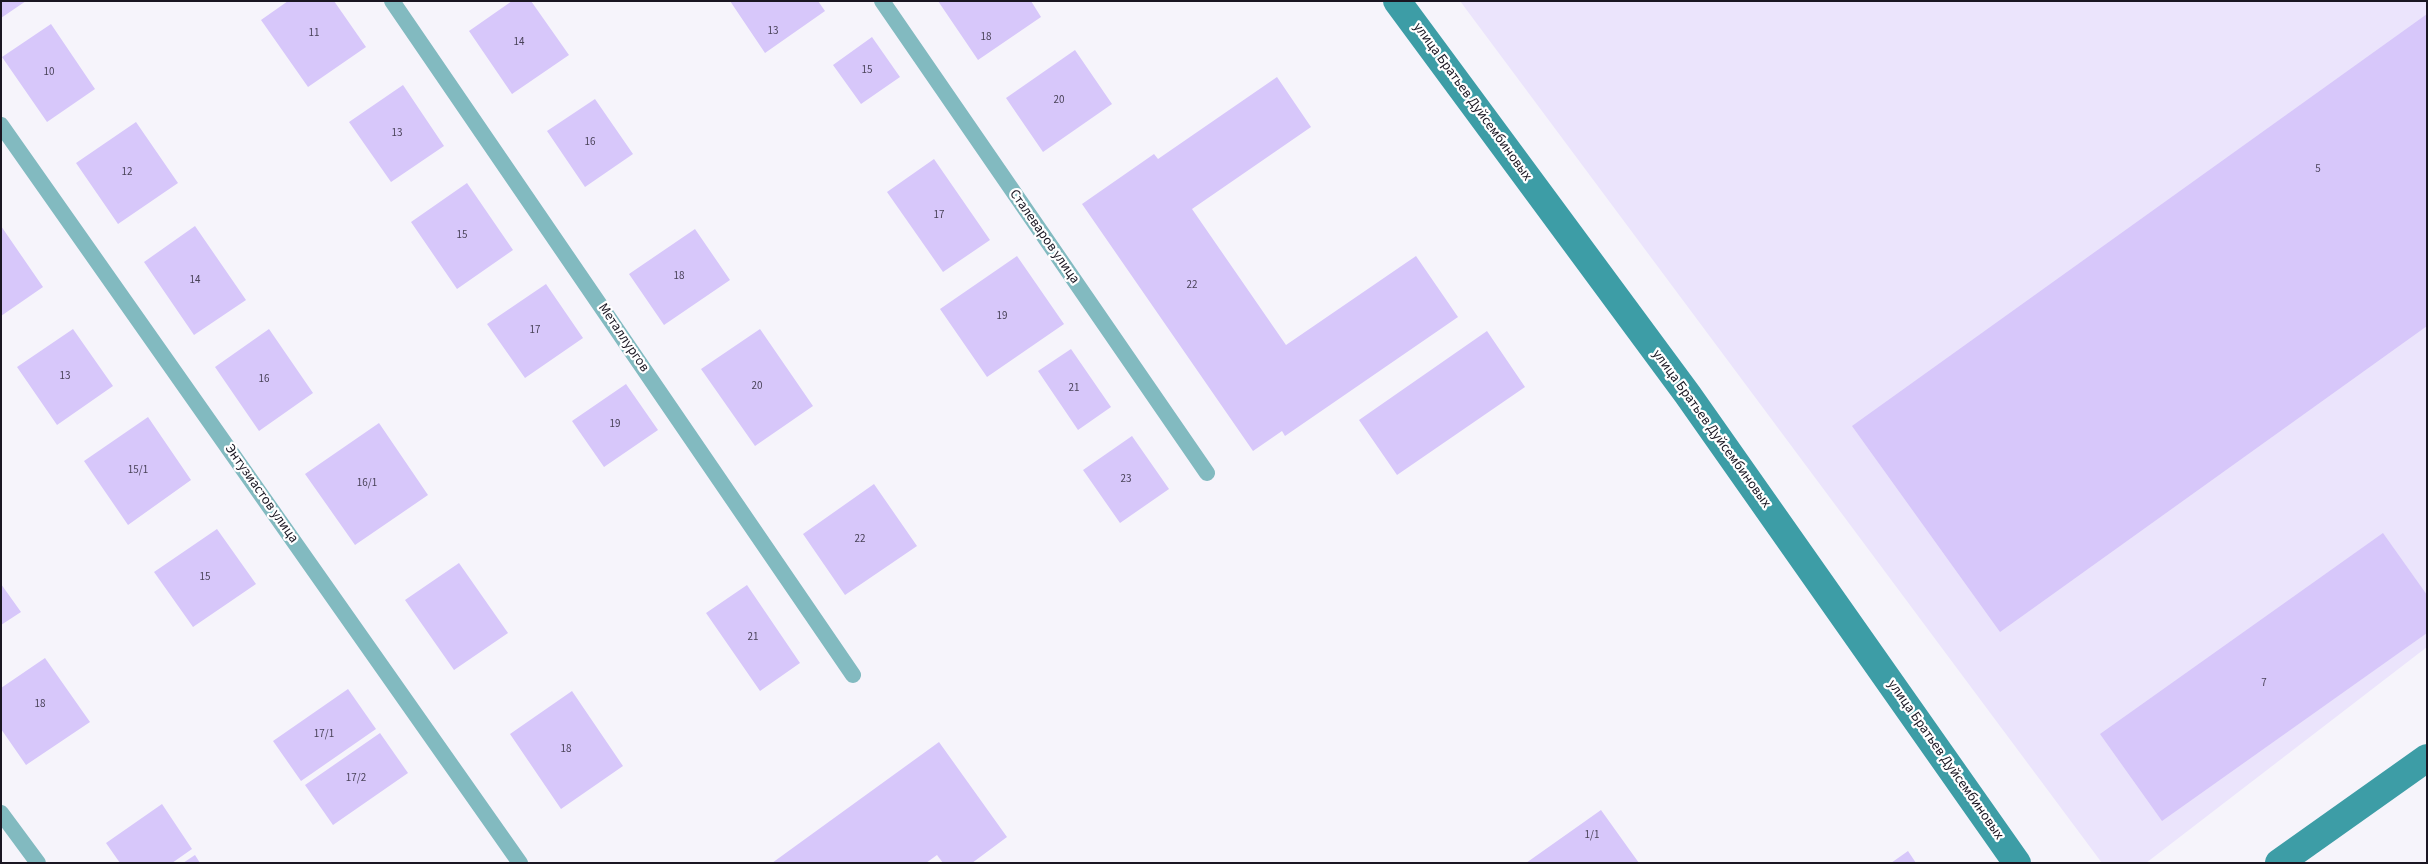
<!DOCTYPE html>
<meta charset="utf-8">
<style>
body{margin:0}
#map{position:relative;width:2428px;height:864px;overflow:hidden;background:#f6f4fb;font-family:"Source Sans 3",sans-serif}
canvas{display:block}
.frame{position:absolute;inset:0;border:2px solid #1a1622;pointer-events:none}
</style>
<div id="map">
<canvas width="2428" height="864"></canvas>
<div class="frame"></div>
</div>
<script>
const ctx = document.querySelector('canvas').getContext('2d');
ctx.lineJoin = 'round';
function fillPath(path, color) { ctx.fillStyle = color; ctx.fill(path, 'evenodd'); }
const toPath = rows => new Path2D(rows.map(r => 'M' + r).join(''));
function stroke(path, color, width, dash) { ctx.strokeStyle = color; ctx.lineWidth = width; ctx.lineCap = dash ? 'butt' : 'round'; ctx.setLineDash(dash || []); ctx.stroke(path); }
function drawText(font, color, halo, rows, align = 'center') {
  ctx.font = font + ' "Source Sans 3",sans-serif'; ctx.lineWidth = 4.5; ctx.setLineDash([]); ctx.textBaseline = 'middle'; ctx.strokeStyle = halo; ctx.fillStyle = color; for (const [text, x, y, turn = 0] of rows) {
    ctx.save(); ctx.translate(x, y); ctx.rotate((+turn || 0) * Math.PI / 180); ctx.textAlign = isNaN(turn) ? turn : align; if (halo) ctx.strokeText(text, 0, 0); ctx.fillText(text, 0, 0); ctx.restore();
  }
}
fillPath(toPath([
 [1460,1,2427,1,2427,647,2146,863,2102,863]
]), '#ebe4fc');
fillPath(toPath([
 [1,1,26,1,1,18],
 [288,1,334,1,366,47,308,87,261,20],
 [512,1,531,1,569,55,512,94,469,31],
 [730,1,818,1,825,11,765,53],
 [938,1,1031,1,1041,17,978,60],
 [2427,14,2427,326,2000,632,1852,426],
 [51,24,95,89,47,122,2,57],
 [872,37,900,77,861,104,833,65],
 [1075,50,1112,104,1043,152,1006,98],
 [1277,77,1311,127,1192,209,1286,345,1416,256,1458,317,1285,436,1282,431,1253,451,1082,204,1154,154,1158,159],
 [403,85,444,146,391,182,349,122],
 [595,99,633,154,585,187,547,131],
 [136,122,178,183,118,224,76,163],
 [934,159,990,240,943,272,887,192],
 [467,183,513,250,457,289,411,222],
 [1,226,43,287,1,316],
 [195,226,246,300,194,335,144,262],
 [695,229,730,280,664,325,629,274],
 [1017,256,1064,324,987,377,940,309],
 [546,284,583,338,525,378,487,324],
 [73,329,113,386,57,425,17,367],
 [269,329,313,393,259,431,215,367],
 [760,329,813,406,755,446,701,369],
 [1487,331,1525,387,1397,475,1359,420],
 [1071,349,1111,407,1078,430,1038,371],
 [626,384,658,430,604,467,572,421],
 [148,417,191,480,128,525,84,461],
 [379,423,428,495,355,545,305,474],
 [1132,436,1169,489,1120,523,1083,470],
 [874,484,917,546,845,595,803,534],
 [217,529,256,584,193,627,154,572],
 [2383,533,2427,595,2427,633,2162,821,2100,734],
 [459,563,508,633,454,670,405,600],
 [1,584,21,612,1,625],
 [747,585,800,663,760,691,706,613],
 [45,658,90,722,26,765,1,729,1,688],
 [348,689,376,729,301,781,273,741],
 [572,691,623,766,561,809,510,734],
 [380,733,408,773,333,825,305,785],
 [939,742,1007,837,972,863,943,863,937,855,926,863,772,863],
 [162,804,192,849,172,863,120,863,106,843],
 [1601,810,1639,863,1526,863],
 [1908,851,1916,863,1891,863],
 [195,855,200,863,183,863]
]), '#d7c7fa');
stroke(toPath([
 [392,1,853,675],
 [882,1,1207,473],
 [1,125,520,863],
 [1,813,38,863]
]), '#82bac0', 16);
stroke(toPath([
 [1397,1,1688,395,2017,863],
 [2279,863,2427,758]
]), '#3d9da6', 28);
drawText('11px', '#494258', null, [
 ["13",773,32],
 ["11",314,34],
 ["18",986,38],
 ["14",519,43],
 ["15",867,71],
 ["10",49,73],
 ["20",1059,101],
 ["13",397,134],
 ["16",590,143],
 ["5",2318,170],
 ["12",127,173],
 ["17",939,216],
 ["15",462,236],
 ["18",679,277],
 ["14",195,281],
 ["22",1192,286],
 ["19",1002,317],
 ["17",535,331],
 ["13",65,377],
 ["16",264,380],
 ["20",757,387],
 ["21",1074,389],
 ["19",615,425],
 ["15/1",138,471],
 ["23",1126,480],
 ["16/1",367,484],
 ["22",860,540],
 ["15",205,578],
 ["21",753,638],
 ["7",2264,684],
 ["18",40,705],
 ["17/1",324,735],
 ["18",566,750],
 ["17/2",356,779],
 ["1/1",1592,836]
]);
drawText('14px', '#1a1622', '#fff', [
 ["улица Братьев Дуйсембиновых",1472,102,54],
 ["Сталеваров улица",1044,237,55],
 ["Металлургов",623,338,56],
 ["улица Братьев Дуйсембиновых",1711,429,54],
 ["Энтузиастов улица",261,494,55],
 ["улица Братьев Дуйсембиновых",1945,760,55]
]);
</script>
